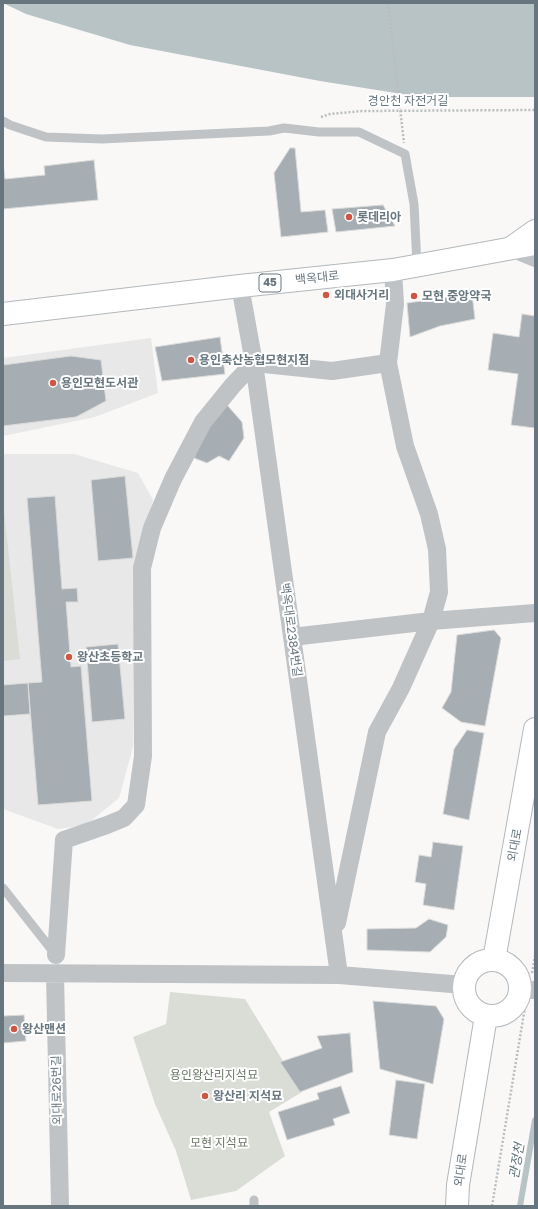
<!DOCTYPE html>
<meta charset="utf-8">
<style>
body{margin:0}
#map{position:relative;width:538px;height:1209px;overflow:hidden;background:#f9f8f7;font-family:"Golos Text",sans-serif}
canvas{display:block}
.frame{position:absolute;inset:0;border:4px solid #67767e;pointer-events:none}
</style>
<div id="map">
<canvas width="538" height="1209"></canvas>
<div class="frame"></div>
</div>
<script>
const ctx = document.querySelector('canvas').getContext('2d');
ctx.lineJoin = 'round';
function fillPath(path, color) { ctx.fillStyle = color; ctx.fill(path, 'evenodd'); }
const toPath = rows => new Path2D(rows.map(r => 'M' + r).join(''));
function stroke(path, color, width, dash) { ctx.strokeStyle = color; ctx.lineWidth = width; ctx.lineCap = dash ? 'butt' : 'round'; ctx.setLineDash(dash || []); ctx.stroke(path); }
function drawText(font, color, halo, rows, align = 'center') {
  ctx.font = font + ' "Golos Text","Noto Sans KR",sans-serif'; ctx.lineWidth = 4; ctx.setLineDash([]); ctx.textBaseline = 'middle'; ctx.strokeStyle = halo; ctx.fillStyle = color; for (const [text, x, y, turn = 0] of rows) {
    ctx.save(); ctx.translate(x, y); ctx.rotate((+turn || 0) * Math.PI / 180); ctx.textAlign = isNaN(turn) ? turn : align; if (halo) ctx.strokeText(text, 0, 0); ctx.fillText(text, 0, 0); ctx.restore();
  }
}
fillPath(toPath([
 [151,338,158,393,95,417,3,436,3,358],
 [3,454,74,454,138,473,153,500,135,567,133,747,119,798,86,825,58,829,3,809]
]), '#e7e8e7');
fillPath(toPath([
 [3,501,20,659,3,661],
 [170,992,245,999,302,1092,269,1112,285,1156,236,1191,191,1200,176,1151,155,1104,133,1037,166,1024]
]), '#d9ddd6');
fillPath(toPath([
 [3,3,535,3,535,97,421,97,320,81,130,45,26,14]
]), '#b8c3c6');
stroke(toPath([
 [520,1206,535,1120]
]), '#b8c3c6', 6);
const building = toPath([
 [290,148,295,148,301,212,325,210,328,232,281,237,274,173,290,148],
 [94,160,98,200,3,209,3,162,5,179,45,175,44,166,94,160],
 [383,205,395,226,336,232,332,209,383,205],
 [472,294,475,319,440,326,410,337,407,303,472,294],
 [522,314,535,316,535,428,511,425,518,374,488,370,493,333,519,337,522,314],
 [220,337,225,374,162,381,155,347,220,337],
 [71,356,101,360,106,401,76,417,3,426,3,365,71,356],
 [227,405,242,422,244,438,229,461,219,456,207,463,194,458,208,423,227,405],
 [125,476,133,558,98,561,91,480,125,476],
 [55,496,62,589,77,588,78,602,66,602,71,667,81,666,92,801,38,805,28,683,42,682,27,498,55,496],
 [494,630,501,638,485,726,461,722,442,708,451,692,457,635,494,630],
 [118,644,125,719,92,722,86,647,118,644],
 [28,683,30,714,3,716,3,685,28,683],
 [467,730,484,733,469,820,443,814,454,749,467,730],
 [433,842,463,846,454,910,423,905,426,884,415,882,419,855,431,857,433,842],
 [429,919,448,925,446,937,430,952,367,950,367,929,416,928,429,919],
 [373,1001,436,1006,444,1019,433,1084,380,1069,373,1001],
 [24,1015,26,1041,3,1043,3,1016,24,1015],
 [350,1033,353,1072,300,1092,280,1062,322,1048,317,1036,350,1033],
 [396,1080,425,1084,417,1139,389,1135,396,1080],
 [341,1086,350,1113,333,1119,335,1125,287,1140,278,1112,319,1099,317,1093,341,1086]
]);
fillPath(building, '#a6aeb3');
stroke(building, '#dadad9', 1);
const secondary = toPath([
 [511,248,535,231],
 '464 988a28 28 0 1 1 56 0a28 28 0 1 1-56 0Z',
 [494,960,535,729],
 [457,1206,458,1185,486,1016]
]);
const primary = toPath([
 [3,314,240,286,393,270,535,244]
]);
stroke(secondary, '#b1b7bb', 24);
stroke(primary, '#b3b8ba', 24);
stroke(toPath([
 [321,117,330,114,362,111,535,110],
 [532,973,535,956],
 [492,1206,525,1007]
]), '#b9bdbe', 2.5, [2, 2]);
stroke(toPath([
 [3,121,10,125,46,137,102,139,269,131,284,128,319,132,359,132,405,154,414,204,417,265],
 [3,888,55,954],
 [254,1200,254,1206]
]), '#bfc3c6', 9);
stroke(toPath([
 [511,248,535,258],
 [240,286,254,363,339,975],
 [292,637,431,621,535,613],
 [337,923,377,732,401,688,431,621,439,592,437,549,429,514,405,446,388,363,395,304,393,270],
 [56,955,64,840,107,825,124,818,136,805,143,756,142,568,152,528,173,479,203,422,233,385,254,363,332,371,388,363],
 [3,973,339,975,464,985],
 [55,974,60,1206],
 [520,990,535,990]
]), '#bfc3c6', 18);
stroke(secondary, '#fff', 22);
stroke(primary, '#fff', 22);
stroke(toPath([
 [388,3,404,143]
]), '#b9bdbe', 2.5, [2, 2]);
for (const [x, y, r, color] of [
 [349,217,4,"#cd5742"],
 [326,295,4,"#cd5742"],
 [414,296,4,"#cd5742"],
 [191,360,4,"#cd5742"],
 [53,383,4,"#cd5742"],
 [69,657,4,"#cd5742"],
 [14,1029,4,"#cd5742"],
 [205,1096,4,"#cd5742"]
]) { const dot = new Path2D(); dot.arc(x, y, r, 0, 2 * Math.PI); ctx.fillStyle = color; ctx.fill(dot); stroke(dot, '#fff', 1.5); }
for (const [x, y, w] of [
 [270,283,22]
]) { const box = new Path2D(); box.roundRect(x - w / 2, y - 9, w, 18, 3); ctx.fillStyle = '#fff'; ctx.fill(box); stroke(box, '#67767e', 1); }
drawText('bold 11px', '#67767e', null, [
 ["45",270,283]
]);
drawText('12px', '#67767e', '#fff', [
 ["경안천 자전거길",408,101],
 ["백옥대로",317,278,-6],
 ["백옥대로2384번길",291,630,82],
 ["외대로",515,845,-80],
 ["외대로26번길",57,1090,-91],
 ["외대로",461,1170,-82]
]);
drawText('bold 12px', '#67767e', '#fff', [
 ["롯데리아",357,217],
 ["외대사거리",334,295],
 ["모현 중앙약국",422,296],
 ["용인축산농협모현지점",199,360],
 ["용인모현도서관",61,383],
 ["왕산초등학교",77,657],
 ["왕산맨션",22,1029],
 ["왕산리 지석묘",213,1096]
], 'left');
drawText('12px', '#6a7766', '#fff', [
 ["용인왕산리지석묘",214,1075],
 ["모현 지석묘",219,1143]
]);
drawText('italic 13px', '#627478', '#fff', [
 ["관정천",517,1161,-80]
]);
</script>
